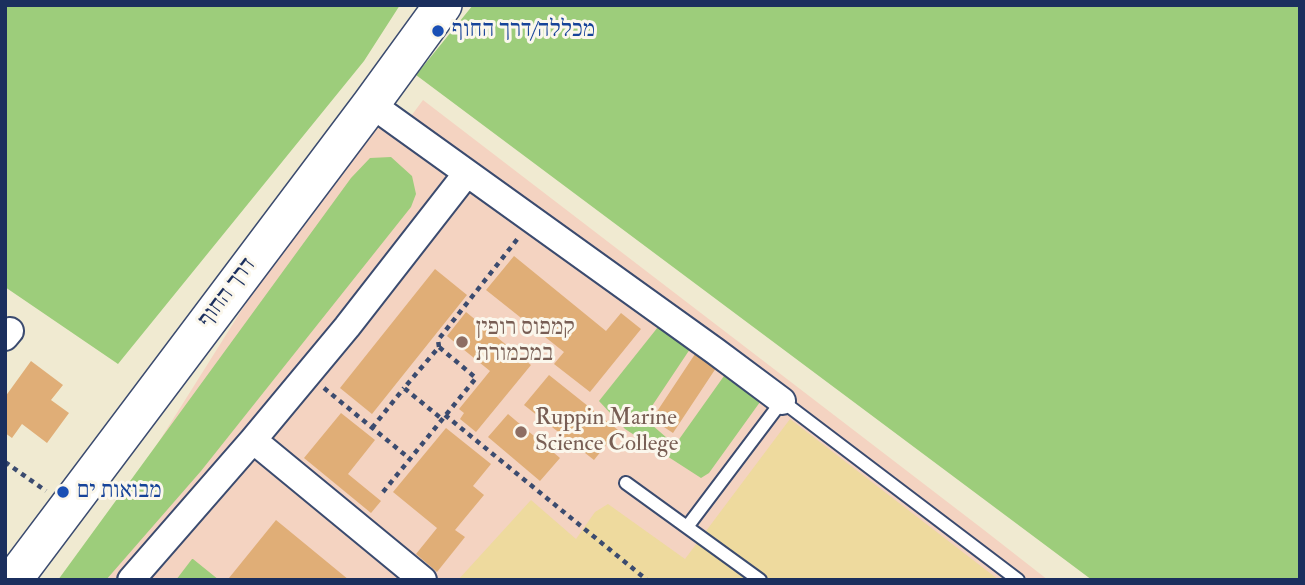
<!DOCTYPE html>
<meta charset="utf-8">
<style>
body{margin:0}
#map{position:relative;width:1305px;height:585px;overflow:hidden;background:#f0ead1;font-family:"IM FELL Double Pica",serif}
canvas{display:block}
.frame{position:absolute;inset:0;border:7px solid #1b2f5e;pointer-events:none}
</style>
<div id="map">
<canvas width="1305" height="585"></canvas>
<div class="frame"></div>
</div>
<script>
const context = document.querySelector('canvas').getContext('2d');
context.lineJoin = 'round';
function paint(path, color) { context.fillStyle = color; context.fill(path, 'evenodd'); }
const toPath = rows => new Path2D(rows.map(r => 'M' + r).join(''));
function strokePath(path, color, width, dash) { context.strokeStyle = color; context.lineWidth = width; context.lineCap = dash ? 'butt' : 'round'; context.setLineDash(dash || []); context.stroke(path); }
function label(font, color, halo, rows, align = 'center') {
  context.font = font + ' "IM FELL Double Pica","Frank Ruhl Libre",serif'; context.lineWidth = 6; context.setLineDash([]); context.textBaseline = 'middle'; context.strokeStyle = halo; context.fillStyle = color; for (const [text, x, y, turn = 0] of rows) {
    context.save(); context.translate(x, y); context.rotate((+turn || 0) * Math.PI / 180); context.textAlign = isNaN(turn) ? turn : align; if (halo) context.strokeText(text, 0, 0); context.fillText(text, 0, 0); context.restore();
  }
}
const built = toPath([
 [423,100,984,530,1048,580,72,580,371,104,403,127]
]);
const green = toPath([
 [5,5,400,5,364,61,118,364,5,287],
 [473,5,1300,5,1300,580,1092,580,416,75],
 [391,157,412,176,416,194,411,207,201,471,106,580,58,580,351,178,370,158],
 [658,327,690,349,644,418,675,445,724,376,760,402,709,473,701,478,625,429,599,401],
 [192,559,193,559,219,580,176,580]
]);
const sand = toPath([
 [790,419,999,580,458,580,531,500,576,539,595,512,608,504,685,559]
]);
const building = toPath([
 [514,256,606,331,621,313,641,329,590,392,554,364,564,352,486,290],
 [435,269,467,295,372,414,340,388],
 [466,312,531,365,476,432,460,419,464,413,459,409,490,371,447,336],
 [697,351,718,365,673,433,652,419],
 [31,361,63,385,51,400,69,413,47,443,22,424,12,438,5,433,5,397],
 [549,375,618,430,594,460,524,405],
 [341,413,375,440,348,474,381,501,371,513,304,458],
 [508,414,560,458,540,481,488,437],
 [446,428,491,464,473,486,484,495,455,530,465,537,437,572,416,554,437,528,393,492],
 [276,520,349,580,231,580,229,578]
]);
const path = toPath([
 [439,347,438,340,519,237],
 [324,388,410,459],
 [445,415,647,580],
 [372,428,404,388],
 [5,462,46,491],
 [383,492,476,378,439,347,404,388,442,419]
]);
const lane = toPath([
 [626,483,760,580],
 [687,527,782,401,1018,580]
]);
const street = toPath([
 [371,104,715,351,782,401],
 [5,337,10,331],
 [253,440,423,580],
 [131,580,253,440,347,327,467,173]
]);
const secondary = toPath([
 [13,580,371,104,443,5]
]);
const markers = [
 [438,31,7,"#1a4fb4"],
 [462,342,7,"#8d6e63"],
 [521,432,7,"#8d6e63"],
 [63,492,7,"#1a4fb4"]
];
const transitNames = [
 ["מכללה/דרך החוף",452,31],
 ["מבואות ים",77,492]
];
const streetNames = [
 ["דרך החוף",228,293,-53]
];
const educationNames = [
 ["קמפוס רופין",476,329],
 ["במכמורת",476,355],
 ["Ruppin Marine",535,419],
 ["Science College",535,445]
];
paint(built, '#f4d3c1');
paint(green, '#9dcd7b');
paint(sand, '#eeda9e');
paint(building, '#e0ae77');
strokePath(lane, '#3b4b6f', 16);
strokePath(street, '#3b4b6f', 30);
strokePath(secondary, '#3b4b6f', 40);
strokePath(path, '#3b4b6f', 4.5, [5, 5]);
strokePath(lane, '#fff', 12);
strokePath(street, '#fff', 26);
strokePath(secondary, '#fff', 37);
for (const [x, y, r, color] of markers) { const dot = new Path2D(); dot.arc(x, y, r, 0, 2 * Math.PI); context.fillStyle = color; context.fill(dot); strokePath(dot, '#fbf7ec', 2.5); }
label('23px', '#164399', '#fbf7ec', transitNames, 'left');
label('23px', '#1b2f5e', '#fbf7ec', streetNames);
label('23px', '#785e54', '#fbf7ec', educationNames, 'left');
</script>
